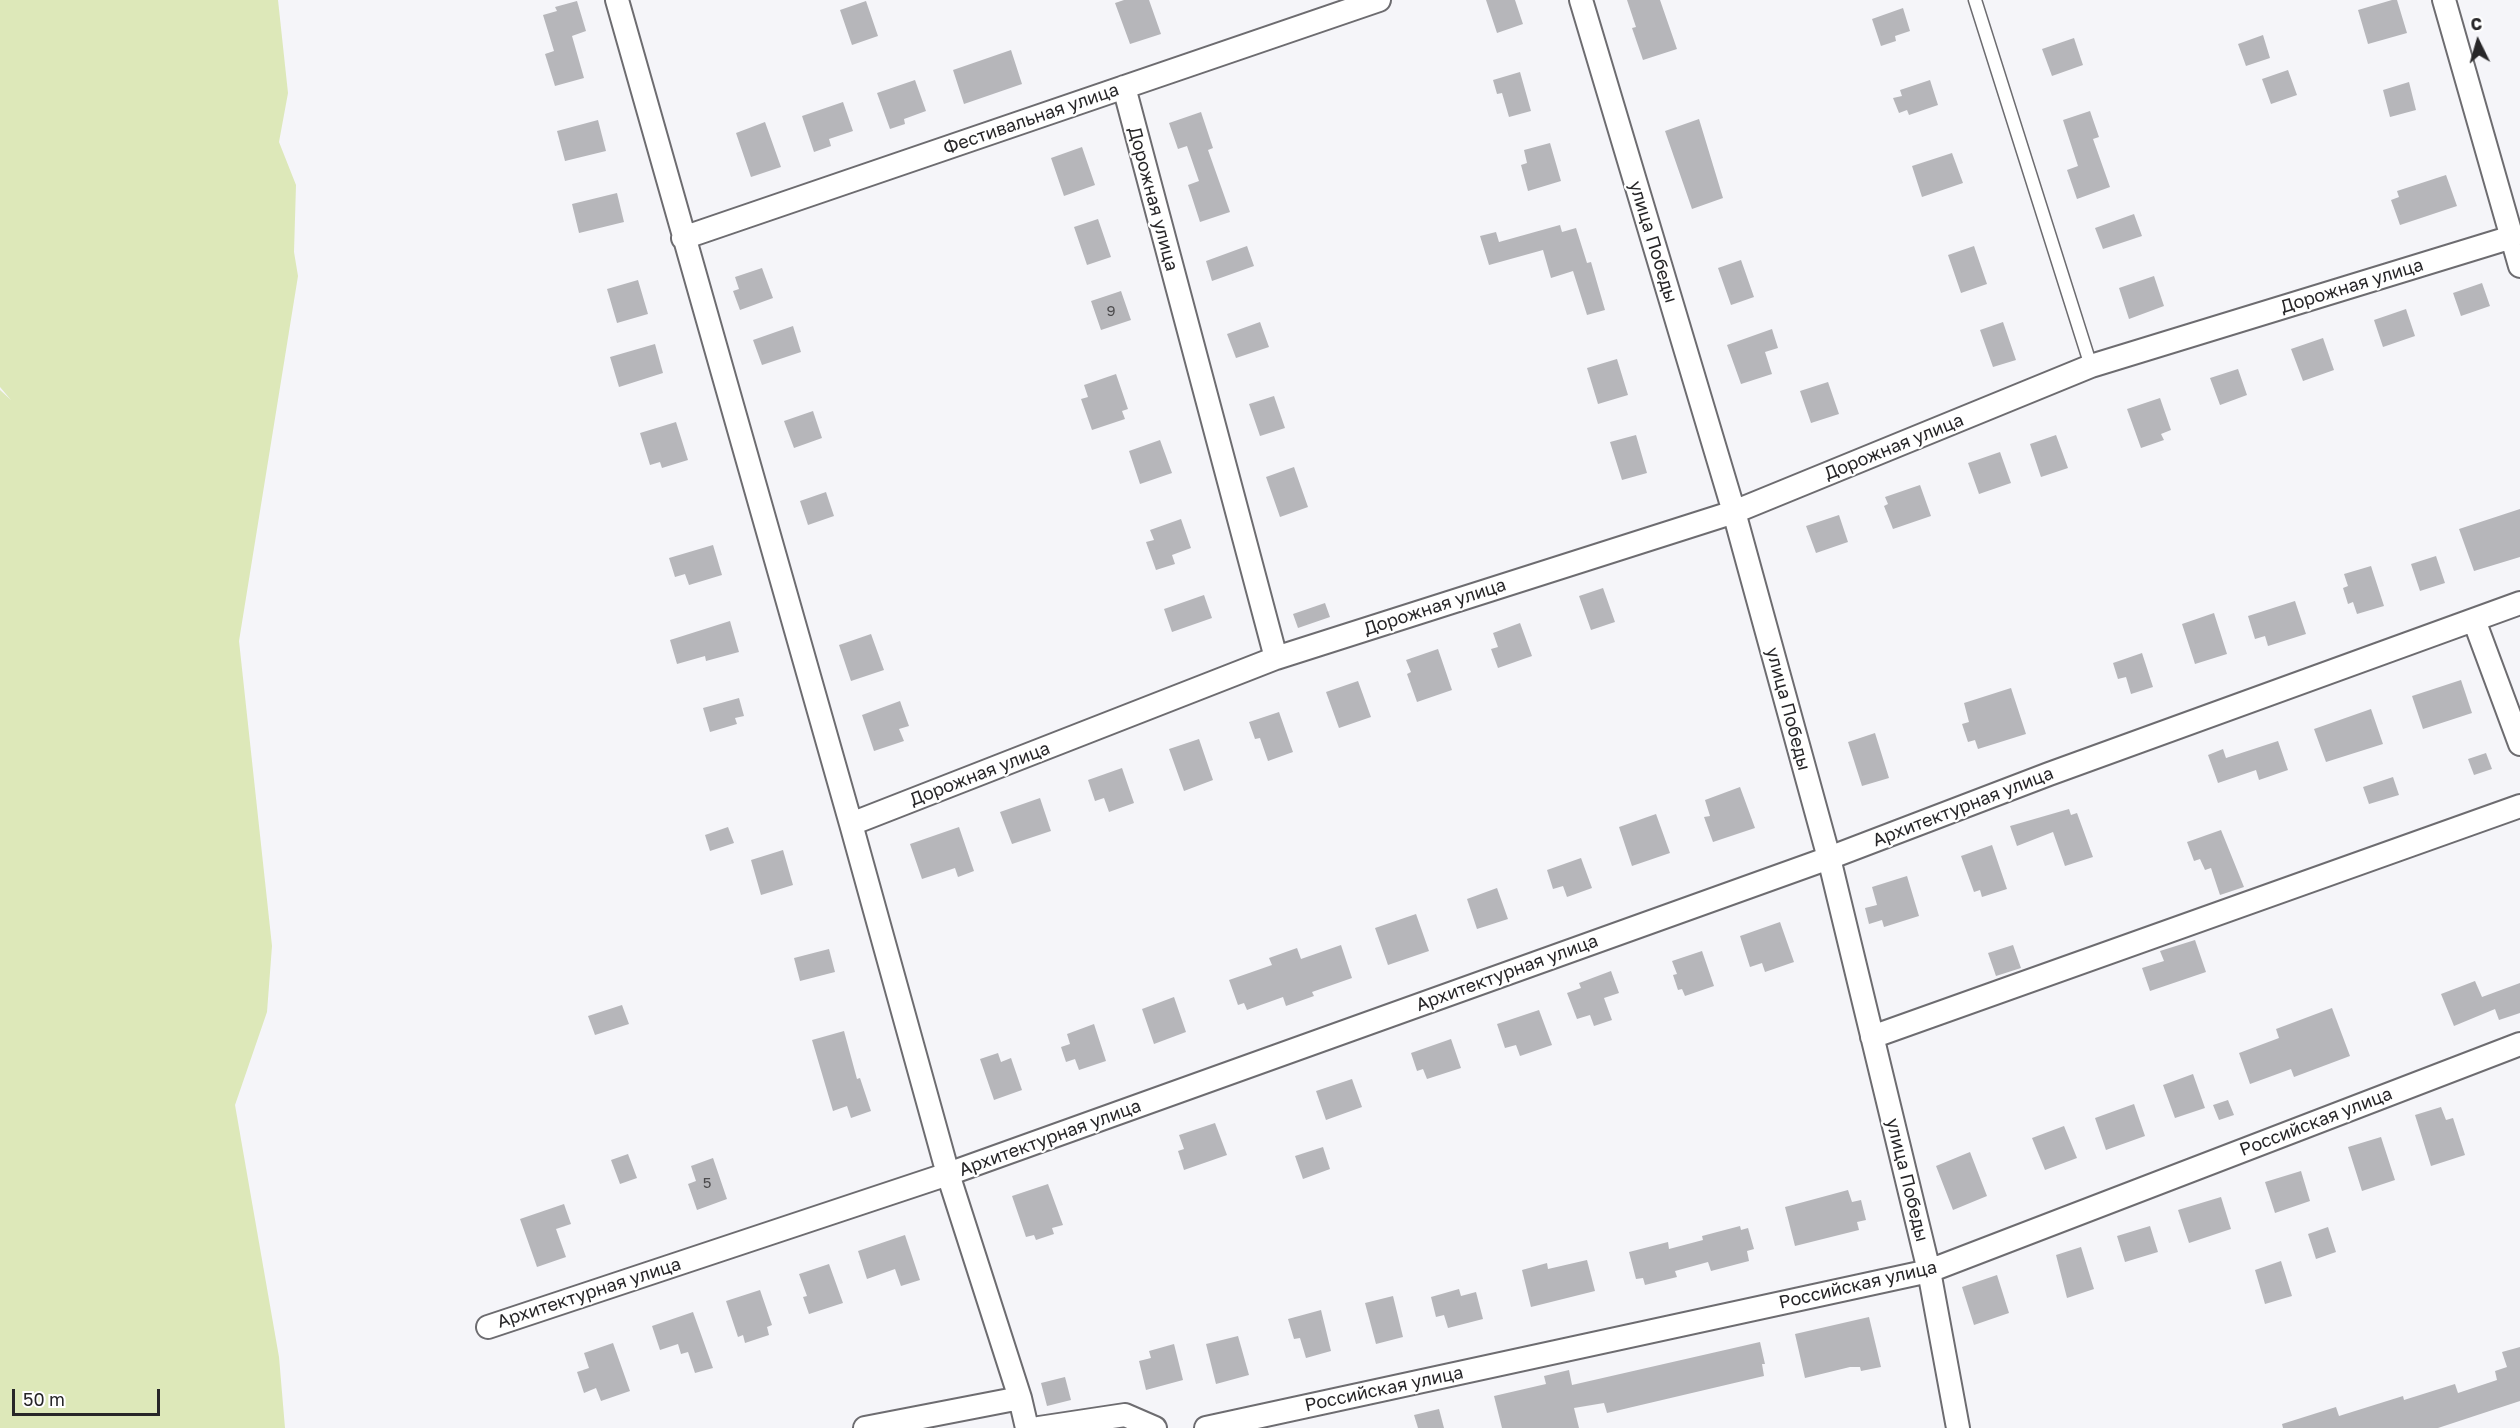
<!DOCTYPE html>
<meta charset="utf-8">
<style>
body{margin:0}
#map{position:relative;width:2520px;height:1428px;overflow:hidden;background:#f5f5f9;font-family:"Golos Text",sans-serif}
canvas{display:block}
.north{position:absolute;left:2448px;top:12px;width:60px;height:60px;-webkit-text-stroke:4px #fff;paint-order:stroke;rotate:355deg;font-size:16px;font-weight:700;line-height:24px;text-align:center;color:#272628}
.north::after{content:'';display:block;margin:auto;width:21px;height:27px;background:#272628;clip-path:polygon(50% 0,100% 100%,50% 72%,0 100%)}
.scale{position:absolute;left:12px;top:1389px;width:148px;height:27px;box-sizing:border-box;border:3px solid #272628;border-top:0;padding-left:8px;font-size:18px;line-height:21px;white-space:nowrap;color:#272628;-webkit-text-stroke:4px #fff;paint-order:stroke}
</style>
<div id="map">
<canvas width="2520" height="1428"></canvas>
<div class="north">С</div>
<div class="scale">50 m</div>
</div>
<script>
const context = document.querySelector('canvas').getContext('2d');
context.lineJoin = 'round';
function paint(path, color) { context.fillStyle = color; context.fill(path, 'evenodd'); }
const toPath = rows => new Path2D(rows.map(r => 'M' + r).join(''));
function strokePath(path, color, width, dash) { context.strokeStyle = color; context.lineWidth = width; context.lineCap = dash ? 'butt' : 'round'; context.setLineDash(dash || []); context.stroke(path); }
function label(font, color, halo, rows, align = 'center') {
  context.font = font + ' "Golos Text",sans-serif'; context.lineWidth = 4.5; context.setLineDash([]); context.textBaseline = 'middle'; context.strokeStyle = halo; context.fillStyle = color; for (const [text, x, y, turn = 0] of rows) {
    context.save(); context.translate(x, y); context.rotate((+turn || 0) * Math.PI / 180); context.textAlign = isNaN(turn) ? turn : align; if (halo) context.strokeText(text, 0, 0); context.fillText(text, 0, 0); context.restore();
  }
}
const green = toPath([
 [0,0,278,0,288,93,279,142,296,185,294,252,298,276,239,641,272,946,267,1012,235,1105,279,1357,285,1428,0,1428,0,390,11,400,0,387]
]);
const building = toPath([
 [1124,0,1149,0,1161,34,1130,44,1115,3],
 [1486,0,1515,0,1523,24,1497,33],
 [1627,0,1660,0,1677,49,1643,60,1632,28,1636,27],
 [2392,0,2397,0,2407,33,2368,44,2358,10],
 [577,1,586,31,572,36,584,78,555,86,545,54,554,51,543,15,557,11,555,7],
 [866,1,878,36,852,45,840,10],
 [1903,8,1910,31,1895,36,1896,41,1881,46,1872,19],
 [2263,35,2270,58,2246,66,2238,44],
 [2074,38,2083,65,2052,76,2042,49],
 [1011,50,1022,84,964,104,953,70],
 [2288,70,2297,95,2271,104,2262,79],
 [1520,72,1531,111,1509,117,1502,93,1497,94,1493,80],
 [915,80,926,111,904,119,905,124,890,129,877,93],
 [1930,80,1938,105,1909,115,1907,110,1899,113,1893,98,1902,96,1900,90],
 [2409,82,2416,110,2390,117,2383,90],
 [843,102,853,131,829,139,831,146,814,152,802,116],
 [2090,111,2099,137,2093,139,2110,187,2077,199,2067,170,2078,166,2063,120],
 [1201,112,1213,148,1208,150,1230,212,1200,222,1188,185,1199,181,1187,146,1178,149,1169,123],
 [1699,119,1723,198,1692,209,1665,131],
 [598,120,606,151,565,161,557,131],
 [765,122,781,167,751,177,736,133],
 [1550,143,1561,181,1528,191,1521,165,1527,163,1524,150],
 [1082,147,1095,185,1064,196,1051,158],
 [1952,153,1963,183,1922,197,1912,166],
 [2446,175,2457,206,2400,225,2391,200,2399,197,2397,191],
 [617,193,624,222,579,233,572,204],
 [2134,214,2142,236,2103,249,2095,228],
 [1098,219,1111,257,1087,265,1074,227],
 [1560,225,1562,232,1576,228,1587,263,1591,262,1605,310,1587,315,1573,271,1551,278,1543,250,1489,265,1480,236,1496,232,1499,242],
 [1247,246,1254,266,1212,281,1206,261],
 [1974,246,1987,284,1961,293,1948,255],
 [1741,260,1754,297,1731,305,1718,268],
 [762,268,773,298,740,310,733,291,739,289,735,277],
 [2154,276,2164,306,2129,319,2119,288],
 [638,280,648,314,617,323,607,289],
 [2482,283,2490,306,2461,316,2453,293],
 [1121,291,1131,320,1101,330,1091,301],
 [2406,309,2415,336,2383,347,2374,320],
 [1260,322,1269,347,1236,358,1227,334],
 [2003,322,2016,360,1993,367,1980,330],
 [793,326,801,352,762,365,753,340],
 [1772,329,1778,348,1765,352,1772,374,1741,384,1727,345],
 [2323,338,2334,370,2303,381,2291,349],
 [655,344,663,373,619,387,610,357],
 [1617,359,1628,395,1598,404,1587,368],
 [2238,369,2247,395,2220,405,2210,378],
 [1116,374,1128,409,1122,411,1125,419,1092,430,1081,399,1088,397,1084,385],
 [1828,382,1839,414,1811,423,1800,391],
 [1274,396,1285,428,1260,436,1249,404],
 [2160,398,2171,430,2161,434,2164,440,2141,448,2127,409],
 [813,411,822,438,794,448,784,421],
 [676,422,688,460,662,468,660,462,650,465,640,433],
 [1636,435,1647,473,1622,480,1610,442],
 [2056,435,2068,468,2041,477,2030,444],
 [1160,440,1172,473,1140,484,1129,451],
 [2000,452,2011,483,1979,494,1968,463],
 [1294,467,1308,507,1280,517,1266,477],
 [1920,485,1931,516,1893,529,1884,506,1888,504,1885,497],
 [826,492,834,516,808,525,800,501],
 [2520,509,2520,557,2474,571,2459,529],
 [1839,515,1848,542,1816,553,1806,526],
 [1181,519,1191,548,1172,555,1175,564,1156,570,1146,542,1154,540,1150,530],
 [713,545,722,575,689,585,685,574,675,577,669,558],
 [2436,556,2445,583,2420,591,2411,564],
 [2371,566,2384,606,2357,614,2353,602,2348,604,2343,588,2348,586,2344,574],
 [1603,588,1615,622,1591,630,1579,596],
 [1204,595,1212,618,1172,632,1164,609],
 [2295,601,2306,634,2268,646,2265,636,2255,639,2248,616],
 [1325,603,1330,617,1298,628,1293,614],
 [2214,613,2227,654,2195,664,2182,624],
 [730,621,739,652,706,661,705,656,677,664,670,640],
 [1520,623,1532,656,1498,668,1491,649,1498,647,1493,633],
 [871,634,884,670,851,681,839,645],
 [1438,649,1452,690,1417,702,1407,674,1411,672,1406,660],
 [2142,653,2153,687,2131,694,2126,677,2118,679,2113,663],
 [2461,680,2472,713,2423,729,2412,696],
 [1358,681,1371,717,1339,728,1326,692],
 [2011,688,2026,734,1978,749,1975,740,1968,742,1962,724,1969,722,1964,703],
 [739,698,744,716,735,718,737,724,710,732,703,708],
 [900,701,909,726,899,729,904,741,874,751,862,715],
 [2371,709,2383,744,2326,762,2314,729],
 [1279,712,1293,752,1268,761,1260,738,1255,739,1249,722],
 [1875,733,1889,778,1862,786,1848,742],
 [1199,739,1213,780,1184,791,1169,749],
 [2278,741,2288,770,2259,780,2256,770,2218,783,2208,755,2223,749,2226,758],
 [2486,753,2492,769,2474,775,2468,759],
 [1122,768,1134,803,1109,812,1104,798,1095,801,1088,780],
 [2393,777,2399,795,2369,804,2363,787],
 [1740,787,1755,828,1713,842,1704,817,1710,816,1705,800],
 [1040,798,1051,831,1012,844,1000,812],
 [2069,809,2071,815,2077,813,2093,857,2065,866,2053,832,2017,846,2010,826],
 [1656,814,1670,853,1632,866,1619,827],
 [728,827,734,843,710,851,705,835],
 [959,827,974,871,958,877,955,868,922,879,910,844],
 [2221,830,2244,887,2220,895,2211,868,2205,870,2200,859,2194,861,2187,842],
 [1992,845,2007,889,1982,897,1980,890,1974,892,1961,856],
 [783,850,793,885,761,895,751,860],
 [1581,858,1592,888,1567,897,1563,886,1553,889,1547,870],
 [1907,876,1919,916,1884,927,1882,920,1869,924,1865,908,1877,905,1872,887],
 [1497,888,1508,919,1477,929,1467,899],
 [1416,914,1429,951,1388,965,1375,928],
 [1780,922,1794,962,1765,972,1762,963,1750,967,1740,936],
 [2195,940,2206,972,2150,991,2142,968,2164,961,2160,951],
 [1341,945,1352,978,1312,992,1314,996,1286,1006,1283,997,1247,1010,1244,1003,1238,1005,1229,980,1272,965,1269,958,1297,948,1301,959],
 [2013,945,2021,968,1996,976,1988,953],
 [829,949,835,972,800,981,794,958],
 [1702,951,1714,986,1685,996,1682,989,1678,990,1673,975,1677,974,1672,961],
 [1611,971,1619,993,1604,998,1612,1020,1594,1026,1590,1015,1577,1019,1567,993,1581,988,1579,983],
 [2475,981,2482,997,2520,983,2520,1013,2499,1020,2495,1009,2454,1026,2441,994],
 [1174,997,1186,1032,1154,1044,1142,1009],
 [622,1005,629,1024,595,1035,588,1016],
 [2332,1008,2350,1056,2294,1077,2291,1069,2250,1084,2239,1053,2279,1038,2276,1029],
 [1539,1010,1552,1045,1520,1056,1516,1045,1505,1048,1497,1024],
 [1094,1024,1106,1061,1079,1070,1075,1059,1066,1062,1061,1047,1070,1044,1067,1034],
 [844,1031,857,1079,860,1078,871,1111,851,1118,847,1106,833,1111,812,1040],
 [1451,1039,1461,1068,1427,1079,1423,1069,1417,1071,1411,1053],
 [998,1053,1001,1062,1011,1058,1022,1090,994,1100,980,1059],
 [2193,1074,2205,1108,2175,1118,2163,1085],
 [1352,1079,1362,1107,1326,1120,1316,1091],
 [2228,1100,2234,1115,2219,1120,2213,1105],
 [2134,1104,2145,1136,2106,1150,2095,1118],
 [2441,1107,2446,1120,2453,1118,2465,1155,2431,1166,2415,1115],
 [1215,1123,1227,1155,1184,1170,1178,1151,1184,1149,1179,1135],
 [2064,1126,2077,1158,2045,1170,2032,1138],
 [2381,1137,2395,1180,2362,1191,2348,1147],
 [1323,1147,1330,1169,1303,1179,1295,1156],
 [1970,1152,1987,1196,1953,1210,1936,1166],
 [628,1154,637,1178,620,1184,611,1160],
 [713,1158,727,1199,697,1210,688,1184,696,1181,691,1166],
 [2301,1171,2310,1201,2275,1213,2265,1182],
 [1048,1184,1063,1225,1052,1228,1054,1234,1036,1240,1034,1235,1026,1237,1012,1196],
 [1848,1190,1852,1202,1861,1200,1866,1220,1857,1222,1859,1230,1795,1246,1785,1207],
 [2221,1197,2231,1229,2189,1243,2178,1210],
 [564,1204,571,1224,556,1229,566,1257,537,1267,520,1219],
 [1740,1226,1741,1230,1748,1228,1754,1249,1747,1251,1749,1261,1711,1271,1708,1262,1675,1271,1677,1277,1645,1285,1643,1278,1636,1279,1629,1252,1668,1242,1669,1249,1703,1240,1702,1236],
 [2150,1226,2158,1252,2125,1262,2117,1236],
 [2328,1227,2336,1252,2316,1259,2308,1234],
 [905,1235,920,1280,901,1286,895,1269,867,1279,858,1251],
 [2081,1247,2094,1289,2067,1298,2056,1255],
 [1587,1260,1595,1291,1531,1307,1522,1270,1547,1263,1548,1269],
 [2281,1261,2292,1296,2265,1304,2255,1270],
 [829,1264,843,1303,809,1314,803,1297,807,1296,799,1274],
 [1997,1275,2009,1313,1974,1325,1962,1287],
 [1459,1289,1461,1296,1476,1292,1483,1319,1448,1328,1444,1315,1436,1317,1431,1297],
 [760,1290,772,1325,767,1327,769,1335,745,1343,743,1335,738,1337,726,1301],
 [1393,1296,1403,1337,1376,1344,1365,1303],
 [1321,1310,1331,1351,1306,1358,1300,1338,1294,1339,1288,1319],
 [693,1312,713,1368,695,1373,688,1352,681,1354,678,1344,660,1350,652,1326],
 [1869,1317,1881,1367,1861,1371,1860,1367,1850,1367,1805,1378,1795,1334],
 [1238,1336,1249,1375,1216,1384,1206,1344],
 [1760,1342,1765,1364,1762,1364,1764,1376,1607,1413,1604,1403,1574,1408,1579,1428,1502,1428,1494,1396,1546,1384,1544,1376,1569,1370,1572,1385],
 [613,1343,630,1391,601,1401,596,1388,584,1393,577,1372,589,1368,584,1353],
 [1174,1344,1183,1380,1146,1390,1139,1361,1151,1358,1149,1351],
 [2520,1347,2520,1401,2438,1428,2283,1428,2282,1424,2336,1407,2339,1416,2403,1396,2404,1400,2455,1384,2458,1393,2497,1380,2495,1371,2507,1367,2502,1352],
 [1065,1377,1071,1400,1047,1406,1041,1383],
 [1439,1409,1444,1428,1418,1428,1414,1415]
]);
const service = toPath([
 [1975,0,2091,366]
]);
const minor = toPath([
 [617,0,851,824,948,1174,1020,1398,1027,1428],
 [1581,0,1734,512,1829,858,1929,1271,1958,1428],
 [2444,0,2520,266],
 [1124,87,1276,658],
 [683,238,1379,0],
 [2474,620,2520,744],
 [851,824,1276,658,1734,512,2091,366,2512,237],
 [1872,1037,2520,806],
 [488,1327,948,1174,1829,858,2049,774,2520,603],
 [865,1428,1020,1398],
 [1039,1428,1125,1415,1155,1428],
 [1206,1428,1929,1271,2520,1044]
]);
const numberNames = [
 ["9",1111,311],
 ["5",707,1183]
];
const streetNames = [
 ["Фестивальная улица",1031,119,-19],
 ["Дорожная улица",1153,199,75],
 ["улица Победы",1653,242,73],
 ["Дорожная улица",2352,286,-17],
 ["Дорожная улица",1894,447,-22],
 ["Дорожная улица",1435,607,-18],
 ["улица Победы",1788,709,75],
 ["Дорожная улица",980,774,-21],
 ["Архитектурная улица",1963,807,-21],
 ["Архитектурная улица",1507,973,-20],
 ["Российская улица",2316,1122,-21],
 ["Архитектурная улица",1050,1138,-20],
 ["улица Победы",1907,1180,76],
 ["Российская улица",1858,1285,-13],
 ["Архитектурная улица",589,1293,-18],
 ["Российская улица",1384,1389,-12]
];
paint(green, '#dde8b9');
paint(building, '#b6b6ba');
strokePath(service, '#6d6c70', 15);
strokePath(minor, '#6d6c70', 26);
strokePath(service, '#fff', 12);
strokePath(minor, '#fff', 22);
label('15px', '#4b4a4c', null, numberNames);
label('18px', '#272628', '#fff', streetNames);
</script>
